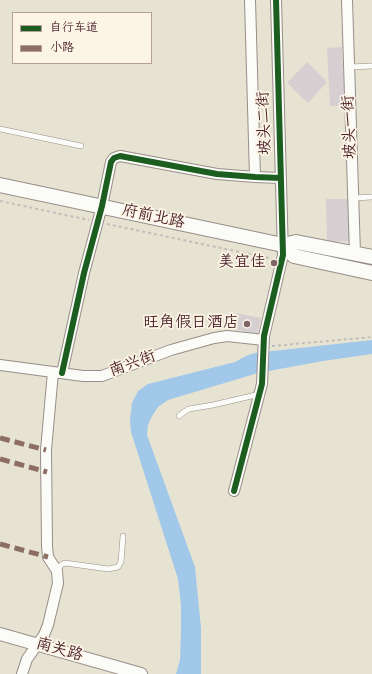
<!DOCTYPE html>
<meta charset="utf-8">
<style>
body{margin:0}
#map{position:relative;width:372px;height:674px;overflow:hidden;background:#e7e3d3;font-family:"Indie Flower","LXGW WenKai TC",sans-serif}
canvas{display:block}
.legend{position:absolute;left:12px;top:12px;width:140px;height:52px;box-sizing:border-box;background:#fcf5e5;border:1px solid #b59f9b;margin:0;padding:5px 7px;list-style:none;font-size:12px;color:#4a1f2b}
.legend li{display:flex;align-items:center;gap:8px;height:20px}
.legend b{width:20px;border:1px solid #b59f9b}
</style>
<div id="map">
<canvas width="372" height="674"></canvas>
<ul class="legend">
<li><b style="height:5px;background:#1b5e20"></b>自行车道</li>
<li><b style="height:5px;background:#8d6e63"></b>小路</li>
</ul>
</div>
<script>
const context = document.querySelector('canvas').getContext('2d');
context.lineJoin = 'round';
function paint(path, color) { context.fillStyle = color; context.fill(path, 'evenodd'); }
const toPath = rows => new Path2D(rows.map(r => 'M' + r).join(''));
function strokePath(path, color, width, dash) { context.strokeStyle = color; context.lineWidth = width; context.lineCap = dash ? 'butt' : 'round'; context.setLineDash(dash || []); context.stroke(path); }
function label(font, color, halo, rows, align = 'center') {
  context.font = font + ' "Indie Flower","LXGW WenKai TC",sans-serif'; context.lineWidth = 3.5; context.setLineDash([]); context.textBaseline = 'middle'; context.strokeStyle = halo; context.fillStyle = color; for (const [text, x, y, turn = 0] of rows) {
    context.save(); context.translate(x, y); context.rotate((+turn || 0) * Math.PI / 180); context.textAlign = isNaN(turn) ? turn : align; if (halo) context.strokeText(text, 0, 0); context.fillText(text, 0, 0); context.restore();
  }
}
const water = toPath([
 [372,340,372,354,323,361,258,373,168,400,158,407,152,416,148,425,147,435,195,567,201,628,201,674,176,674,180,660,181,633,181,605,178,579,131,432,130,420,132,403,138,391,148,384,235,362,246,356,255,353]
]);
const building = toPath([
 [342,47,345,106,330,106,327,48],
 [307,62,327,82,308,103,287,83],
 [326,199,350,199,352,241,327,242],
 [236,313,261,318,257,334,233,329]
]);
const path = toPath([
 [0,201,89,220],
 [107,224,273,259],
 [272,346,372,337]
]);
const service = toPath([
 [349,67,372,66],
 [0,129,81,146],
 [354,198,372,197],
 [179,416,184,412,189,409,213,405,260,394],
 [57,571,61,565,65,563,108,569,118,567,121,562,123,536]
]);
const minor = toPath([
 [250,0,255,177],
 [347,0,355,254],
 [0,365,83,376,102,376,171,350,214,338,227,336,264,340],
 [62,373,84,273,102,206,111,162,114,158,120,156,217,174,255,177,281,178],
 [234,491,262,384,264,336,283,255,276,0],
 [22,674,27,659,44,635,48,625,58,583,57,571,48,557,47,546,46,450,53,372]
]);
const tertiary = toPath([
 [0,634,141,674]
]);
const secondary = toPath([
 [0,185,283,245,296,242,372,257],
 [283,245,294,256,372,273]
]);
const quiet = toPath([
 [0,438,46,450],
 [0,459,47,472],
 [0,544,48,557]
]);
const cycleway = toPath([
 [62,373,84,273,102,206,111,162,114,158,120,156,217,174,255,177,281,178],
 [234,491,262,384,264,336,283,255,276,0]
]);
const markers = [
 [274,263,4,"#816466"],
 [247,324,4,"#816466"]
];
const streetNames = [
 ["坡头二街",266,123,-92],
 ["坡头一街",351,127,-92],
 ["府前北路",153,218,12],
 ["南兴街",133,365,-20],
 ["南关路",59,651,16]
];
const poiNames = [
 ["美宜佳",266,263],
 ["旺角假日酒店",239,324]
];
paint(water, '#a1c8e9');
paint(building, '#d5cfd2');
strokePath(service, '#988e88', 6);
strokePath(minor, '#988e88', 12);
strokePath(tertiary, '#988e88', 14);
strokePath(secondary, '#988e88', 16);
strokePath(path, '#c2bdbb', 2, [3, 3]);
strokePath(service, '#fbfbf8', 5);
strokePath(minor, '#fbfbf8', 10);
strokePath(tertiary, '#fbfbf8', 12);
strokePath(secondary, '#fbfbf8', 14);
strokePath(quiet, '#8d6e63', 5, [10, 5]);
strokePath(cycleway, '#1b5e20', 6);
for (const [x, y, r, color] of markers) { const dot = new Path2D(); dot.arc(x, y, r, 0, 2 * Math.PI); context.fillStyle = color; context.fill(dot); strokePath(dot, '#fcf5e5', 1.5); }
label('16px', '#4a1f2b', '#fcf5e5', streetNames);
label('16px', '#4a1f2b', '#fcf5e5', poiNames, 'right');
</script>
